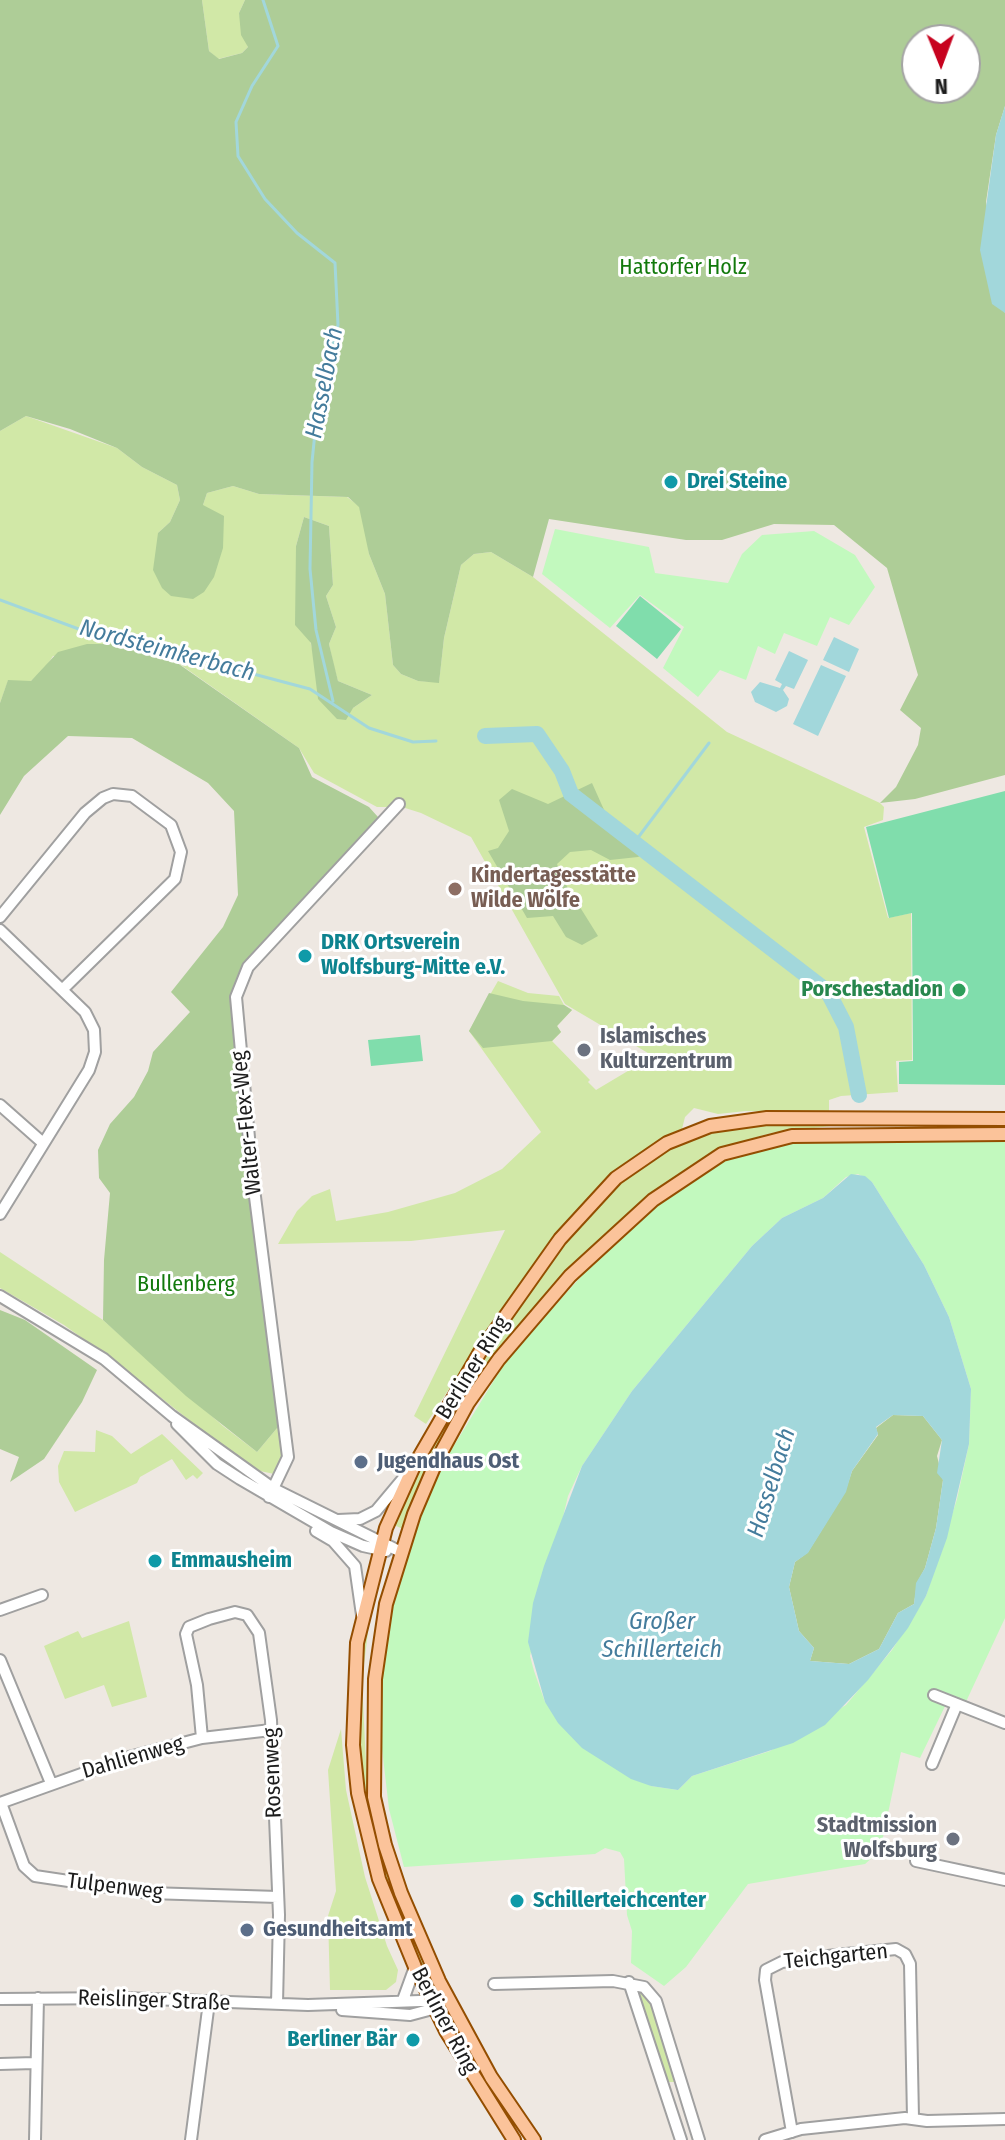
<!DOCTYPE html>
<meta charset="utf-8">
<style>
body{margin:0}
#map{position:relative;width:1005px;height:2140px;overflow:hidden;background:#eee8e2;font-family:"Fira Sans Condensed",sans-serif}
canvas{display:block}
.north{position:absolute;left:901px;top:24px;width:80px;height:80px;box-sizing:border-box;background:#fff;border:2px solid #a4a4a4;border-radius:50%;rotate:179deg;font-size:22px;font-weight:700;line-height:32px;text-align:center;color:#1c1c1c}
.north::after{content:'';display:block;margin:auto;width:28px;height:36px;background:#c7021e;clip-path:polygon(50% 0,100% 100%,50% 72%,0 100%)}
</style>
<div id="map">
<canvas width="1005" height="2140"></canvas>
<div class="north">N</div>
</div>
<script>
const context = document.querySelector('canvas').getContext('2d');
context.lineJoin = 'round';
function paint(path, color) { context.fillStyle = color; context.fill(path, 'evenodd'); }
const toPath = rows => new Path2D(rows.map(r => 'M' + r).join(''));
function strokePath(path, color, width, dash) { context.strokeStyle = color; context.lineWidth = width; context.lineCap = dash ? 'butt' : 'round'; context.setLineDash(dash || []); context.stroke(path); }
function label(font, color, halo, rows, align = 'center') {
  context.font = font + ' "Fira Sans Condensed",sans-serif'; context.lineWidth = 6; context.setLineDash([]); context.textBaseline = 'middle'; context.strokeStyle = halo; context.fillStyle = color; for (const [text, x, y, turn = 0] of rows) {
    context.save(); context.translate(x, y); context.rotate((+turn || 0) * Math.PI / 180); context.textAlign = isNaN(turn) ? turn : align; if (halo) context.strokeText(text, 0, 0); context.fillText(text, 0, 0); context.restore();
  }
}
const grass = toPath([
 [202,0,245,0,239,13,248,47,242,53,218,59,209,51],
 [26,416,117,448,142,467,177,485,180,500,170,522,158,533,203,505,207,493,233,486,259,494,347,497,359,506,365,522,369,554,385,594,393,665,401,674,418,681,439,682,444,638,461,565,474,554,491,552,533,577,727,732,880,803,884,807,883,820,864,827,888,918,911,913,912,1060,896,1061,898,1092,841,1096,829,1100,829,1113,746,1111,718,1114,694,1108,685,1117,682,1129,626,1165,567,1224,504,1305,426,1424,414,1416,505,1230,411,1241,278,1244,297,1211,312,1196,330,1189,336,1221,388,1212,455,1193,502,1169,541,1132,469,1031,498,981,528,993,559,996,564,1005,572,1010,557,1026,561,1032,552,1041,590,1080,588,1082,596,1090,653,1056,565,1004,471,837,421,813,402,807,377,807,314,773,299,748,164,653,53,656,44,670,31,681,8,681,0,703,0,431],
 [304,517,329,526,333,585,326,596,336,627,329,644,334,667,338,681,372,695,353,708,318,699,317,670,296,580,296,546],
 [769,1123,874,1123,875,1126,831,1126,771,1133,720,1148,667,1183,619,1222,537,1304,495,1357,434,1457,403,1529,394,1525,425,1457,475,1367,573,1230,606,1194,653,1156,697,1136],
 [0,1252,103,1320,223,1426,257,1452,283,1421,282,1457,274,1474,251,1469,122,1367,64,1325,0,1288],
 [96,1430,112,1436,131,1454,162,1434,203,1473,197,1479,193,1475,186,1480,172,1459,140,1477,137,1483,75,1512,59,1482,58,1466,64,1451,95,1452],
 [381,1573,369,1624,362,1681,367,1784,372,1812,429,1972,422,1972,382,1871,363,1792,359,1746,363,1643],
 [129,1621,147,1697,112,1707,104,1685,65,1699,44,1646,78,1631,82,1638],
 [341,1729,346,1790,365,1877,387,1946,398,1970,396,1982,386,1990,330,1990,328,1916,336,1891,328,1770],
 [637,1986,654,2003,675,2082,665,2082]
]);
const forest = toPath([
 [0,0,202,0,209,51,219,59,242,53,248,47,241,35,239,13,245,0,1005,0,1005,106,996,135,986,202,1005,313,1005,775,915,799,880,803,896,787,918,745,921,728,900,710,918,675,887,568,834,525,774,524,722,540,686,540,549,519,533,577,491,552,474,554,461,565,444,638,439,683,418,681,401,674,393,665,385,594,369,554,359,507,348,497,259,494,233,486,207,493,203,505,224,516,223,548,214,577,204,592,193,599,171,596,162,588,153,570,158,533,170,522,180,500,177,485,142,467,117,448,70,429,26,416,0,431],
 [917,40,965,40,965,88,917,88],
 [304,517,329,526,333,585,326,596,336,627,329,644,338,681,372,695,353,708,346,720,337,719,318,699,311,643,295,625,296,546],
 [87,644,120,644,163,653,299,748,312,777,369,807,378,817,377,825,245,965,231,996,283,1421,257,1452,186,1396,103,1320,104,1260,110,1193,99,1178,98,1150,110,1124,134,1097,148,1071,153,1052,190,1012,171,992,223,927,238,895,234,811,208,783,132,738,68,736,24,776,0,815,0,703,8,680,31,681,58,652],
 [592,783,605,812,650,849,638,857,610,860,591,850,570,852,557,864,563,880,598,936,582,945,566,937,553,916,527,918,488,851,498,848,509,831,499,800,512,789,548,804],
 [489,993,523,1001,564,1005,572,1010,557,1026,561,1032,552,1041,483,1048,469,1031],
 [0,1310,25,1320,97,1370,82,1402,44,1459,10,1482,19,1457,0,1449],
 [893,1415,923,1416,942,1440,937,1456,943,1480,936,1528,925,1568,917,1583,914,1604,898,1613,879,1649,849,1664,810,1661,814,1648,799,1631,789,1587,795,1562,808,1552,845,1492,852,1471,878,1435,876,1428]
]);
const park = toPath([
 [555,529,649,547,655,573,728,583,742,554,762,535,814,531,855,555,875,587,849,625,830,617,817,646,784,633,775,654,758,646,746,680,720,670,698,697,663,668,684,627,640,595,610,628,542,574],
 [794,1142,1005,1142,1005,1618,964,1706,948,1700,920,1758,901,1752,880,1851,865,1864,748,1884,686,1967,664,1986,631,1963,632,1931,627,1915,624,1859,620,1852,605,1848,595,1854,404,1867,389,1809,378,1714,380,1659,386,1623,411,1536,439,1470,509,1356,599,1257,655,1207,724,1160,766,1146],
 [858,1174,872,1182,924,1265,949,1317,971,1389,969,1444,957,1499,926,1596,892,1650,846,1705,770,1751,692,1776,678,1790,651,1786,545,1702,534,1671,530,1656,568,1496,582,1466,632,1391,752,1246,782,1218,823,1198,846,1177]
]);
const pitch = toPath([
 [640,596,681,629,657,659,616,626],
 [1005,791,1005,1085,899,1084,899,1062,913,1061,912,913,889,918,866,827],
 [420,1035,423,1061,371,1066,368,1040]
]);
const water = toPath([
 [1005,106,1005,313,992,304,980,250,996,135],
 [834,637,859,649,849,672,823,660],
 [789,651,808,660,794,689,786,686,783,690,789,699,787,706,776,712,755,702,751,692,760,682,780,688,782,684,775,680],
 [821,665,846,676,818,736,793,724],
 [851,1174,865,1176,872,1182,924,1265,949,1317,971,1389,969,1444,947,1538,926,1596,908,1628,868,1680,825,1725,793,1743,692,1776,678,1790,651,1786,631,1779,582,1748,558,1723,545,1702,528,1642,533,1603,544,1566,582,1466,632,1391,752,1246,782,1218,823,1198],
 [893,1415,923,1416,942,1440,937,1473,943,1480,936,1528,925,1568,916,1583,914,1604,898,1613,879,1649,849,1664,810,1661,814,1648,799,1631,789,1587,795,1562,808,1553,846,1492,852,1471,878,1434,876,1427]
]);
const stream = toPath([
 [263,0,278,46,252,86,236,122,238,156,265,199,297,233,335,263,338,325,319,393,312,462,310,569,316,630,333,701],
 [0,600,103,638,144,645,310,689,369,728,413,742,436,741],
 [634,843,709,743]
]);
const river = toPath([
 [485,736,537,734,562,771,571,794,828,992,846,1027,859,1095]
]);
const minor = toPath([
 [0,917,85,813,103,798,113,794,132,796,171,825,181,852,175,879,64,988],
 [0,930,85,1012,94,1030,95,1052,89,1070,0,1214],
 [0,1105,43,1143],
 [0,1296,104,1359,172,1416,274,1489,401,1552],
 [177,1424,217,1464,240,1479,331,1532,363,1546,386,1551],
 [269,1497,288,1457,253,1181,236,997,248,967,399,804],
 [338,1520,360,1519,376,1511,407,1474],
 [316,1531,333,1541,355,1566,362,1615],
 [0,1610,42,1595],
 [0,1660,51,1783],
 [934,1695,1005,1723],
 [202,1738,197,1685,186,1634,189,1627,209,1619,235,1612,247,1615,259,1633,271,1720,279,1915,277,2004],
 [932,1764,957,1704],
 [0,1803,129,1757,202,1738,271,1730],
 [1,1803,24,1866,35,1876,149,1893,278,1897],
 [916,1861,1005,1880],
 [629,1982,681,2140],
 [494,1984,613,1981,644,1987,656,2001,699,2140],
 [0,1999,124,1998,308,2005,448,2000],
 [403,2000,415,1967],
 [342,2010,410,2015,440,2007],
 [0,2064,34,2063],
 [792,2132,765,1980,766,1970,782,1962,836,1955,896,1949,905,1954,910,1964,913,2118],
 [35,2140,38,1998],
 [191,2140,209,2002],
 [765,2140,801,2129,905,2118,927,2121,1005,2119]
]);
const major = toPath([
 [514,2140,446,2031,415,1967,379,1879,358,1793,353,1745,357,1643,386,1528,414,1466,480,1352,560,1239,616,1178,667,1143,710,1126,767,1118,1005,1119],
 [534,2140,491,2077,439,1981,401,1893,385,1845,374,1797,375,1679,386,1604,414,1514,437,1460,468,1403,499,1359,570,1276,653,1200,722,1154,792,1136,1005,1134]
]);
const markers = [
 [671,482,8,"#0f9aa8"],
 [455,889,8,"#8d6e63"],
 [305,956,8,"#0f9aa8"],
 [959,990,8,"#2e9e5b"],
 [584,1050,8,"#6b7280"],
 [361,1462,8,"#5c6f8a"],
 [155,1561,8,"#0f9aa8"],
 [953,1839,8,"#6b7280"],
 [517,1901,8,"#0f9aa8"],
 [247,1930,8,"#5c6f8a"],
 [413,2040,8,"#0f9aa8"]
];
const parkNames = [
 ["Hattorfer Holz",683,268],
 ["Bullenberg",186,1285]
];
const cultureNames = [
 ["Drei Steine",687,482],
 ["DRK Ortsverein",321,943],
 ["Wolfsburg-Mitte e.V.",321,968],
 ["Emmausheim",171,1561],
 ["Schillerteichcenter",533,1901],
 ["Berliner Bär",397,2040,"right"]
];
const educationNames = [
 ["Kindertagesstätte",471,876],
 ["Wilde Wölfe",471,901]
];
const leisureNames = [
 ["Porschestadion",943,990]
];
const worshipNames = [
 ["Islamisches",600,1037],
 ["Kulturzentrum",600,1062],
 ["Stadtmission",937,1826,"right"],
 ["Wolfsburg",937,1851,"right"]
];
const streetNames = [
 ["Walter-Flex-Weg",247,1123,-96],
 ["Berliner Ring",473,1368,-58],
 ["Dahlienweg",133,1758,-16],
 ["Rosenweg",273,1773,-92],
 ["Tulpenweg",115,1887,7],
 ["Teichgarten",836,1957,-6],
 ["Reislinger Straße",154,2001,2],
 ["Berliner Ring",444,2021,62]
];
const serviceNames = [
 ["Jugendhaus Ost",377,1462],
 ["Gesundheitsamt",263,1930]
];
const waterNames = [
 ["Hasselbach",325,383,-79],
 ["Nordsteimkerbach",167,651,15],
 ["Hasselbach",772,1483,-73],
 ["Großer",662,1622],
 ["Schillerteich",662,1650]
];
paint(grass, '#d1e8a7');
paint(forest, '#aecd97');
paint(park, '#c2f9be');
paint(pitch, '#80ddac');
paint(water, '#a2d7db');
strokePath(stream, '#a2d7db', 3);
strokePath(river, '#a2d7db', 16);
strokePath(minor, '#a0a0a0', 14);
strokePath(major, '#944e01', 16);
strokePath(minor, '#fff', 10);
strokePath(major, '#fbc39a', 12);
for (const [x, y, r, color] of markers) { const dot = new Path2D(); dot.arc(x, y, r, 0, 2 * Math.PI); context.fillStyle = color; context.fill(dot); strokePath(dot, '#fff', 3); }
label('22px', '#12790c', '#fff', parkNames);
label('bold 22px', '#0d838f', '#fff', cultureNames, 'left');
label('bold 22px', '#785e54', '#fff', educationNames, 'left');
label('bold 22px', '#27864d', '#fff', leisureNames, 'right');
label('bold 22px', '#5b616d', '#fff', worshipNames, 'left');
label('22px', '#1c1c1c', '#fff', streetNames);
label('bold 22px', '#4e5e75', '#fff', serviceNames, 'left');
label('italic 24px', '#447c9c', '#fff', waterNames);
</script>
